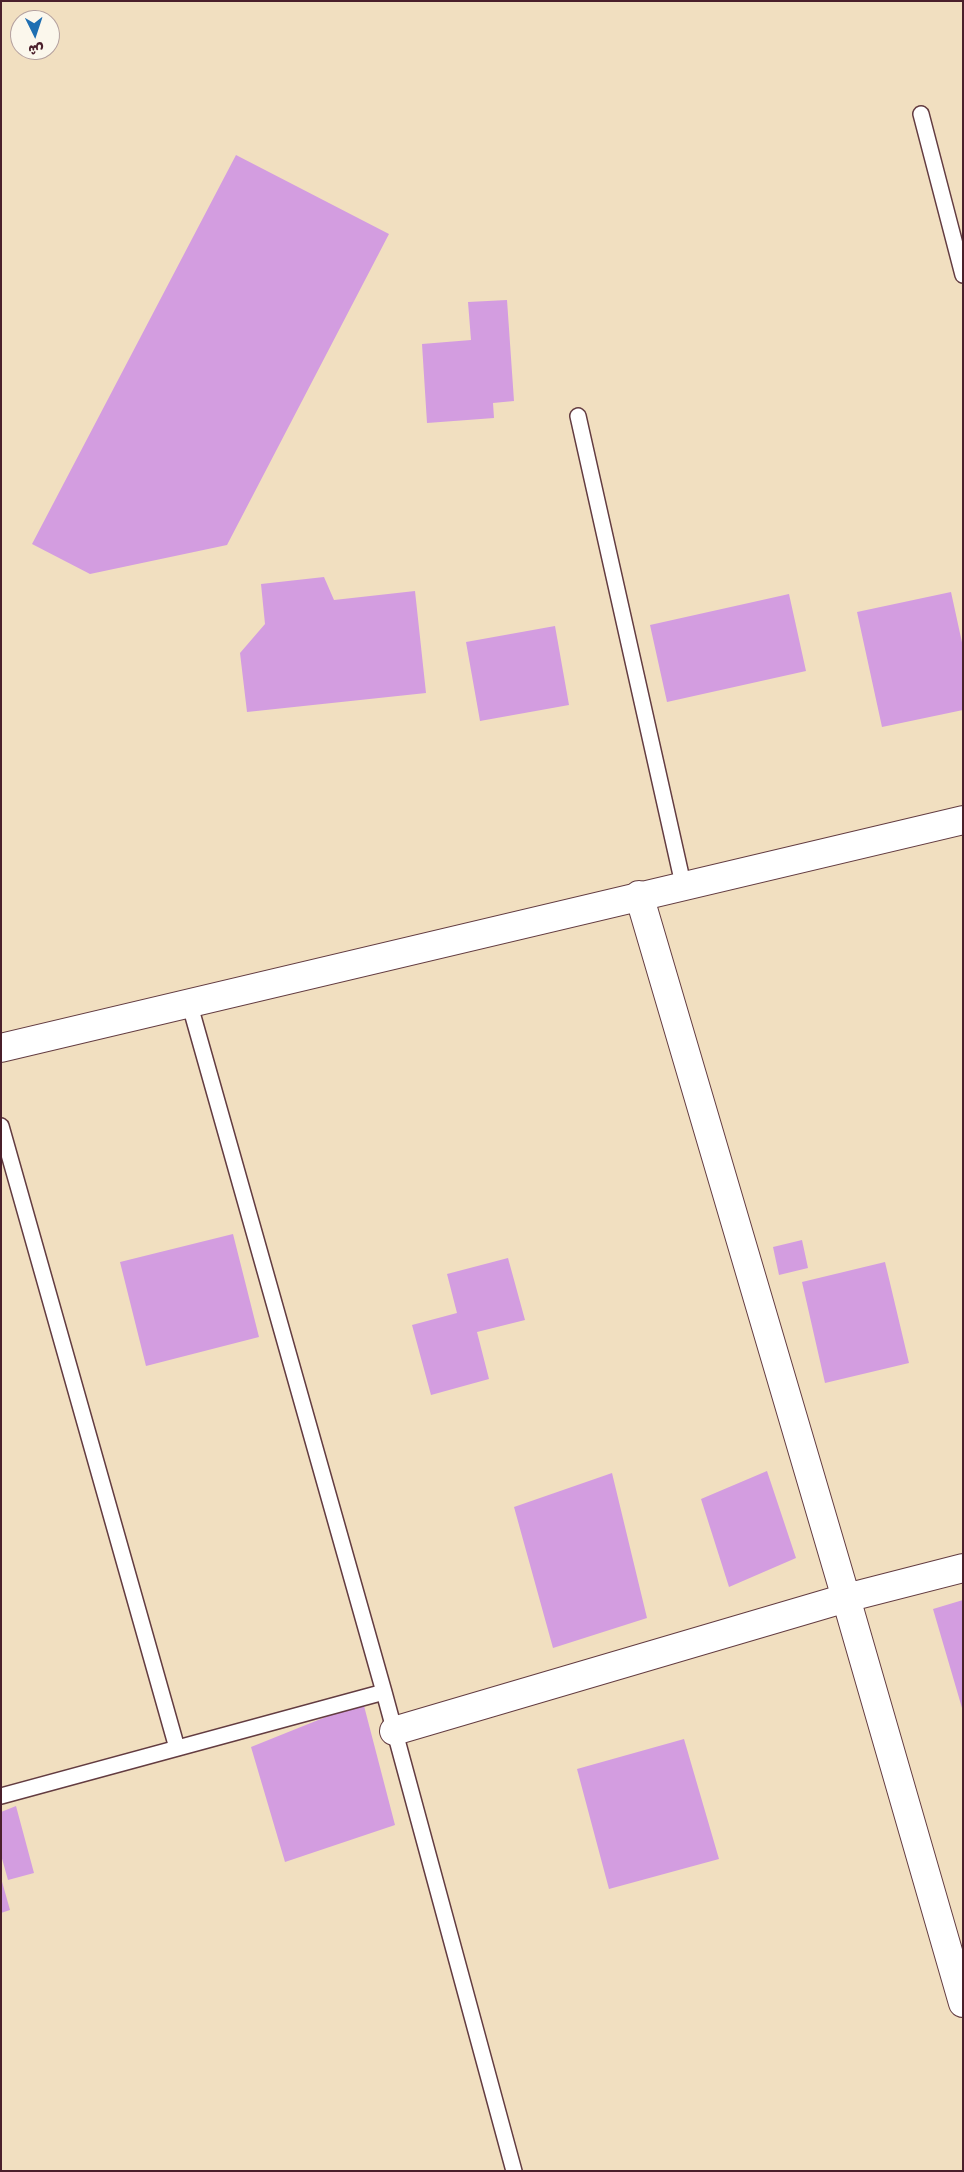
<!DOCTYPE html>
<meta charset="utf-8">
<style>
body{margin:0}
#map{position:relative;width:964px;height:2172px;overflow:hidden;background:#f1dfc0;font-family:Pangolin,"Playpen Sans Arabic",sans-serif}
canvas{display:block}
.frame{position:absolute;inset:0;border:2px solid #4a1f2b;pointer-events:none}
.north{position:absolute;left:10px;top:10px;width:50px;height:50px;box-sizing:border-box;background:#fbf7ec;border:1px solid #b4a19f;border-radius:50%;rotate:176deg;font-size:14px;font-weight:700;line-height:20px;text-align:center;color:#4a1f2b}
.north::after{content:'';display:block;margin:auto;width:18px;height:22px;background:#1f6fb2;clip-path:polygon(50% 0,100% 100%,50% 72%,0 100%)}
</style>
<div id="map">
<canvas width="964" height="2172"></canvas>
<div class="frame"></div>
<div class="north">ش</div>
</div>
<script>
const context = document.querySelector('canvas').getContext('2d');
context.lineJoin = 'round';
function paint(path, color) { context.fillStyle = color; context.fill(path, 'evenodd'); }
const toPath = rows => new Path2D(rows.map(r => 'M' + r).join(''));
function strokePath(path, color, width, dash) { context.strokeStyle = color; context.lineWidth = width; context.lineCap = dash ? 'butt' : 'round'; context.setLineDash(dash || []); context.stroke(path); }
const building = toPath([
 [236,155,389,234,227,545,90,574,32,544],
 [507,300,514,401,493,403,494,418,427,423,422,344,471,340,468,302],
 [324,577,334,600,415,591,426,693,247,712,240,653,265,624,261,584],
 [951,592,963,647,963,710,882,727,857,612],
 [789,594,806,671,667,702,650,625],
 [555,626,569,705,480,721,466,642],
 [233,1234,259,1337,146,1366,120,1262],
 [802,1240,808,1268,779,1275,773,1247],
 [508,1258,525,1320,477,1332,489,1379,431,1395,412,1325,457,1313,447,1274],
 [885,1262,909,1363,825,1383,802,1282],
 [767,1471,796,1558,729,1587,701,1499],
 [612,1473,647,1618,553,1648,514,1507],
 [963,1600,963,1708,962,1708,933,1609],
 [363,1702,395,1825,285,1862,251,1747],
 [684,1739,719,1859,609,1889,577,1769],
 [16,1806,34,1873,8,1880,1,1855,1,1812],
 [1,1878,10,1910,1,1913]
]);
const service = toPath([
 [921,114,963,275],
 [578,416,683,884],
 [189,1002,384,1692,514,2171],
 [1,1126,177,1748],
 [1,1796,384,1692]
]);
const minor = toPath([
 [639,895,846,1598,963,2003],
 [394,1731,846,1598,963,1568]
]);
const tertiary = toPath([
 [1,1048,963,820]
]);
paint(building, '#d39de0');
strokePath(service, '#633c41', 18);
strokePath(minor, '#633c41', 30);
strokePath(tertiary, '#633c41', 30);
strokePath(service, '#fff', 15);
strokePath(minor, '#fff', 28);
strokePath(tertiary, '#fff', 28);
</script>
